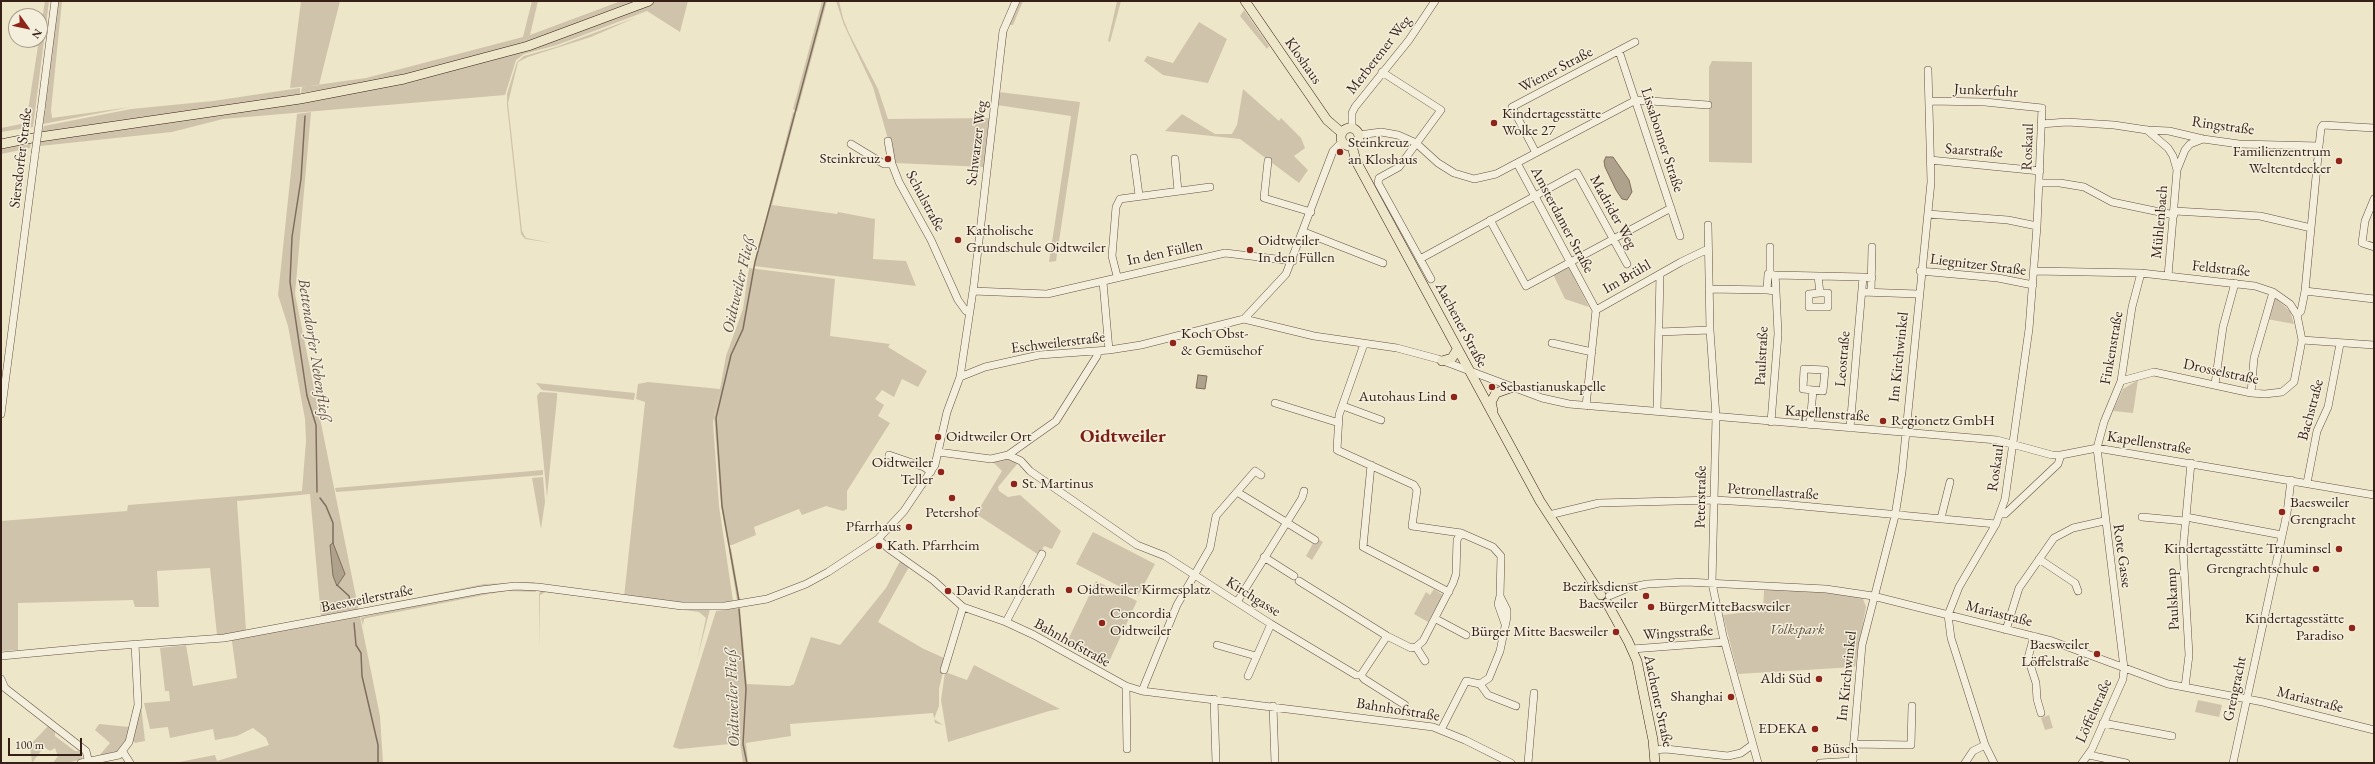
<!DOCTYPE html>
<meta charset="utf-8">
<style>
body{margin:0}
#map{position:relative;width:2375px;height:764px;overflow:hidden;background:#eee6c9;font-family:"EB Garamond",serif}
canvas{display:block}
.frame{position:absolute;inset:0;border:2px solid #361f17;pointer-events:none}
.north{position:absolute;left:8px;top:8px;width:40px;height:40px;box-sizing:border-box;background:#f4efdc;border:1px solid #a89c8d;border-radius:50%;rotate:123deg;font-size:11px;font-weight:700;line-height:16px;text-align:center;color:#361f17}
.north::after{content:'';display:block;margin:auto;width:14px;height:18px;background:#8f2418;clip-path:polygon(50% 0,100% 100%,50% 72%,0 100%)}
.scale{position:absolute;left:8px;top:738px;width:74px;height:18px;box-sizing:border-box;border:2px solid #361f17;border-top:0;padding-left:5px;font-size:12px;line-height:14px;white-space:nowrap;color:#361f17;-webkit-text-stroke:3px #f4efdc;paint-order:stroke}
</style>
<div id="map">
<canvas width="2375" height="764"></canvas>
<div class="frame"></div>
<div class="north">N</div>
<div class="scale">100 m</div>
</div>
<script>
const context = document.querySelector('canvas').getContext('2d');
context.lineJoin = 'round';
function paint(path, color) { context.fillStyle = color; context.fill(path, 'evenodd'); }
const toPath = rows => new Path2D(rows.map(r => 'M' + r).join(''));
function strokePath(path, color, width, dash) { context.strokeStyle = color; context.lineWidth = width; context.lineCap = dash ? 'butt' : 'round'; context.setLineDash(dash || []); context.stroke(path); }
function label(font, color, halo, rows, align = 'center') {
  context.font = font + ' "EB Garamond",serif'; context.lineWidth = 3; context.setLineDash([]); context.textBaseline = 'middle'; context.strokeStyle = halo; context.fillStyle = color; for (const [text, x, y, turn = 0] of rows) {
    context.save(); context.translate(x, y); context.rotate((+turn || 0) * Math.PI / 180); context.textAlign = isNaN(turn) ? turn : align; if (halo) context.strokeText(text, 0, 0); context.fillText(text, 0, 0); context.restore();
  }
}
const green = toPath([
 [45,1,49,1,33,127,1,132,1,128,26,123],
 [58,1,62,1,51,110,52,118,131,107,43,124],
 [301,1,340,1,319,85,290,88],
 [532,1,538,1,530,35,621,1,640,1,534,40,398,77,301,93,302,87,366,78,523,37],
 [657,1,688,1,680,32,647,11,557,45,524,54,516,60,505,95,223,119,172,132,40,146,42,139,310,100,606,22],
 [822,1,827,1,797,112,793,109],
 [836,1,839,1,843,18,849,33,878,89,888,119,991,118,985,167,895,163,873,87,844,25],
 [1018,1,1023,1,1013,25,1009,25,1007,33,999,92,1080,102,1056,261,1049,262,1071,116,997,105,1006,30],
 [1117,1,1121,1,1110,42,1108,41],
 [1244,10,1269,46,1267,49,1240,16],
 [637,17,591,37,528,57,518,62,508,103,522,231,526,238,552,243,525,239,521,234,507,105,507,94,517,62,524,56,556,47],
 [1199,22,1227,39,1208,83,1163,75,1144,61,1147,56,1173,63],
 [1712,61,1752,62,1752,163,1709,162,1709,67],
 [300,88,300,94,249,103,42,133,44,126,131,109,213,101],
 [1243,89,1279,121,1281,118,1301,138,1305,148,1294,156,1308,170,1299,183,1240,139,1165,131,1182,114,1215,134,1232,134,1237,125],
 [311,112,295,294,380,716,383,763,174,763,215,755,217,761,269,745,266,738,253,728,237,736,215,740,213,729,170,738,168,727,150,729,144,703,170,701,169,691,165,691,160,648,186,645,193,686,237,678,231,634,217,635,210,568,157,571,159,607,135,607,133,600,18,603,18,650,1,651,1,521,127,511,128,505,302,491,306,441,305,419,288,326,278,295,297,114],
 [310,494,321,617,246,630,237,501],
 [793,112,796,114,772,205,837,214,838,212,875,219,873,259,906,261,916,286,754,266],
 [31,142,30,148,1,154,1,149],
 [749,268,835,279,830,336,890,344,888,347,927,371,918,387,902,379,894,397,882,390,875,399,884,405,878,416,890,423,847,491,847,509,843,511,826,506,802,515,799,509,754,527,756,535,732,545,728,545,721,506,714,416,720,390,713,422,719,506,733,601,703,605,624,597,645,402,636,399,638,384,648,382,720,389,726,356,743,309],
 [1565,268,1569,268,1589,307,1565,299,1553,274],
 [2274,297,2290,311,2294,324,2267,319],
 [2138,380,2133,413,2113,411,2123,389],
 [536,383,635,393,634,400,542,390],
 [540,392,557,393,557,398,547,497,537,396],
 [1008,459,1018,463,998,487,999,491,1008,497,1020,495,1061,531,1052,549,1044,546,1039,555,976,514,1002,471,991,460],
 [543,470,543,475,377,489,336,492,335,488],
 [543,477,545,502,541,529,532,478],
 [1093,532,1155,564,1138,596,1076,564],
 [1316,538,1323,542,1312,560,1306,556],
 [731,548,740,601,737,601,729,550],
 [900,561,909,567,878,622,922,648,946,659,939,689,939,706,934,719,943,725,935,723,933,713,790,724,791,736,746,743,748,763,743,763,740,743,680,749,673,747,716,611,740,608,747,684,790,686,794,684,811,637,840,645,886,588],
 [1096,581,1137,601,1108,664,1066,644],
 [536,582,531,584,360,609,484,584],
 [507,589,536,589,536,592,507,591,489,594,367,618,364,619,363,625,361,619,362,617,393,610],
 [1434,589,1443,595,1428,622,1414,614,1426,592,1430,595],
 [541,590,710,609,697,660,706,618,699,612,546,592,540,595,540,648,539,594],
 [1764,590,1800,590,1862,596,1866,607,1855,667,1738,674,1723,615,1763,610],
 [974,665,1060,709,1049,711,948,742,941,700,945,672,967,680],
 [2198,700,2222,705,2219,717,2195,712],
 [141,705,145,741,135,743,132,740],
 [2049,715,2053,728,2045,730,2041,718],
 [99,724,129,727,126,740,119,751,99,756,110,743,95,730],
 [48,726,55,731,55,736,75,751,79,751,82,754,82,759,67,763,53,763,58,756,56,751,55,748,50,751,44,747,32,763,30,745]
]);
const water = toPath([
 [1606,157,1613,157,1629,180,1632,192,1627,200,1622,199,1616,190,1605,167,1604,161,1606,157],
 [1198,375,1207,376,1205,389,1196,388,1198,375],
 [333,543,345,574,337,586,333,576,330,545,333,543]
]);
const stream = toPath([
 [305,116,301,179,292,237,290,282,307,396,316,425,317,492],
 [320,498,326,506,333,523,333,543],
 [337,585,349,596,351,607],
 [739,601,722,506,716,418,731,355,743,329,755,262,825,1],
 [739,609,746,689,743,744,747,763],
 [354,623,356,645,361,653,362,676,378,745,378,763]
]);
const minor = toPath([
 [1619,51,1680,236],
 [1382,72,1441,110,1399,167,1379,178,1378,183,1431,279],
 [1929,101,1985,102,2042,108,2037,226,2029,329,2005,499,1996,524,1959,587,1948,615,1951,638,1985,745,1994,763],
 [41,110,55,1],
 [2041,124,2067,122,2114,125,2147,130,2169,131,2203,139,2239,144,2319,146,2311,228,2260,216,2175,211],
 [1352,128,1352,113,1355,107,1409,40,1435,1],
 [2147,130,2168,148,2173,156,2177,170,2168,276],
 [1359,135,1381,132,1398,135,1416,143,1438,163,1454,173,1474,179,1496,174,1636,100,1708,105],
 [888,141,892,164,899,182,931,240,958,300,966,311,969,311],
 [851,144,884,164,892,164],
 [2319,146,2321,128,2323,125,2374,128],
 [1536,153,1512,107,1635,42],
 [1134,158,1139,195],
 [1175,159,1178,191],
 [1930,160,2040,171],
 [1268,161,1264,198,1311,212],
 [1517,163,1596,310],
 [2177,170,2185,150,2190,144,2203,139],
 [2039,183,2060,183,2084,187,2112,202,2174,215],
 [2374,199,2365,221,2362,243,2374,247],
 [1928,214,2008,220,2037,226],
 [1490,220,1526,286,1671,208],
 [1708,225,1710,330,1716,417,1712,583,1723,636,1758,763],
 [1304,232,1383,263],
 [1420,259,1577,173,1627,264],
 [1920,271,1998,278,2033,285],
 [2034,271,2141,273,2255,286,2273,292,2290,304,2297,315,2302,340],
 [1770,274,1770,247],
 [1775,275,1863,277],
 [1117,276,1112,256,1116,207,1120,199,1210,187],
 [1818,276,1820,293],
 [1103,282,1109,350],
 [1709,289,1767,290],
 [973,291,1047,294,1225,253,1293,261],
 [2305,291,2374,299],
 [1862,292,1918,294],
 [1871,292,1872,247],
 [1820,293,1828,293,1828,307,1809,307,1809,294,1820,293],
 [2297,315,2301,311,2305,291,2311,228],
 [1244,319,1286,274,1333,151,1342,142],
 [1659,332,1710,330],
 [2302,340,2374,345],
 [1552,343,1592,352],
 [1364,344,1339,415,1337,450,1414,485,1417,490,1412,526,1461,533,1493,547,1501,556,1500,596,1507,610,1507,617,1500,651,1489,678,1480,684],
 [1804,369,1825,370,1823,391,1803,389,1804,369],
 [960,377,985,367,1039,355,1109,350,1141,345,1244,319,1314,336,1397,348,1438,359,1542,398,1569,404,1997,440,2052,455,2061,455,2097,448,2374,495],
 [2121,381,2154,372,2251,393,2265,394,2282,392,2294,382,2302,340],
 [2215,384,2223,327,2235,283],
 [2251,393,2254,358,2273,292],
 [1275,403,1339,423],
 [1343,406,1381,420],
 [1586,406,1596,310,1681,262,1708,249],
 [1657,411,1660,274],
 [1,414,35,154],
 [1771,422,1778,334,1776,291,1775,275,1768,274,1767,290,1776,291],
 [1810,425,1813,390],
 [1850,428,1863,277,1872,278],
 [938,452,991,459,1008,455,1056,421,1097,356,1098,351],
 [889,455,924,467,931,472],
 [1008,455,1021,461,1030,471,1137,545,1165,556,1271,624,1356,675,1361,675],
 [1371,465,1363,547,1449,592],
 [2307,483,2317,431,2328,407,2340,344],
 [1237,492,1315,540],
 [2001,514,2005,514,2058,464,2061,455],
 [1549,515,1599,503,1715,500,1781,504,1996,524],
 [2142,517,2185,521],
 [2186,517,2282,535],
 [1941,518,1950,482],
 [878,539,889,549,933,580,963,607,1006,622,1034,635,1126,686,1142,691,1433,727,1465,740,1511,763],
 [1264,557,1294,576],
 [2039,559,2075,583,2078,591],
 [1299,581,1387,636],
 [1500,596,1498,604,1505,624],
 [1609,596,1628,588,1647,584,1686,582,1826,589,1873,596,2052,641,2168,684,2263,702,2374,730],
 [1237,602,1302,498,1304,491],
 [1436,619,1466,635],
 [1006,622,1042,554],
 [2006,630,2019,588,2054,538,2073,528,2104,521],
 [2034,636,2028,658,2036,683,2037,699,2041,713],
 [1217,645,1256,656],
 [1416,647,1425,661],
 [1632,649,1725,642],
 [1,656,98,647,224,638,481,590,515,586,538,587,682,606,725,606,767,599,806,584,828,572,878,539,904,511,935,465,947,412,960,377,974,284,1003,31,1016,1],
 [944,670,963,607],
 [1361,675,1387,636,1411,648,1416,647,1423,641,1453,583,1456,574,1457,540,1461,533],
 [1361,675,1364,679,1405,705],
 [1248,676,1271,624],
 [1,679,5,688],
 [1126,686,1127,749],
 [2185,687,2189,655,2183,549,2191,463],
 [5,688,86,751,89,763],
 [1142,691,1177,605,1210,548,1216,516,1255,471,1261,475],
 [1214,699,1216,763],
 [1273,706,1275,763],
 [2103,723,2172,736],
 [1441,730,1466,681,1480,684,1488,695,1516,706],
 [1854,744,1911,745,1912,706],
 [1654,750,1666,749,1728,756,1741,753,1752,745],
 [123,752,130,763],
 [2089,755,2126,763],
 [81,763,119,755,129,742,138,705,135,644],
 [1528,763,1534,693],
 [1820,763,1853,761],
 [1852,763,1862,645,1895,516,1902,472,1931,182,1928,70],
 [1965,763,1973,751,1985,745],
 [2082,763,2092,749,2123,679,2124,668,2097,448,2104,422,2121,381,2132,307,2141,273],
 [2233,763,2287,513,2291,480]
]);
const major = toPath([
 [1245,1,1327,120,1342,133],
 '1341 137a9 9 0 1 1 18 0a9 9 0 1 1-18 0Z',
 [1,144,26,139,300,99,404,79,528,46,649,1],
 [1352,146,1356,161,1540,501,1601,595],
 [1442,361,1452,358,1457,350],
 [1493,411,1491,402,1496,393,1513,387],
 [1607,603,1628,641,1637,661,1653,740,1655,763]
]);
const minorBridge = toPath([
 [35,154,41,110]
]);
const markers = [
 [1494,123,4,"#8f2418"],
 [1340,152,4,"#8f2418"],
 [888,159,4,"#8f2418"],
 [2339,161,4,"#8f2418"],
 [958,240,4,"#8f2418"],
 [1250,250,4,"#8f2418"],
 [1173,343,4,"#8f2418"],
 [1492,387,4,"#8f2418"],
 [1454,397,4,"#8f2418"],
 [1883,421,4,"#8f2418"],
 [938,437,4,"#8f2418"],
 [941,472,4,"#8f2418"],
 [1014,484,4,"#8f2418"],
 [952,498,4,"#8f2418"],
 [2282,512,4,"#8f2418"],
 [909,527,4,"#8f2418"],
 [879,546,4,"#8f2418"],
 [2339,549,4,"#8f2418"],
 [2316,569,4,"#8f2418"],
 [1069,590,4,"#8f2418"],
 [948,591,4,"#8f2418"],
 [1646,596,4,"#8f2418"],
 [1651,607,4,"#8f2418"],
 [1102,623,4,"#8f2418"],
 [2352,628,4,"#8f2418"],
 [1616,632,4,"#8f2418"],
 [2097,654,4,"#8f2418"],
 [1819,679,4,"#8f2418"],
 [1731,697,4,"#8f2418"],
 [1815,729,4,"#8f2418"],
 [1815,749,4,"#8f2418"]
];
const streetNames = [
 ["Merberener Weg",1379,55,-52],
 ["Kloshaus",1303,61,55],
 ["Wiener Straße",1556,70,-28],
 ["Junkerfuhr",1986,91,3],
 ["Ringstraße",2223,126,8],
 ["Lissabonner Straße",1662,140,72],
 ["Schwarzer Weg",977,143,-83],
 ["Roskaul",2028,147,-88],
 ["Saarstraße",1974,151,4],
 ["Siersdorfer Straße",21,158,-83],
 ["Schulstraße",925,201,62],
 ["Madrider Weg",1613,212,61],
 ["Amsterdamer Straße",1562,220,62],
 ["Mühlenbach",2160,222,-85],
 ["In den Füllen",1165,253,-12],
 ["Liegnitzer Straße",1978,265,7],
 ["Feldstraße",2221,269,6],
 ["Im Brühl",1627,277,-30],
 ["Aachener Straße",1461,325,62],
 ["Eschweilerstraße",1058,343,-7],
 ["Finkenstraße",2112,348,-80],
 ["Paulstraße",1762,356,-87],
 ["Im Kirchwinkel",1899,357,-84],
 ["Leostraße",1843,359,-85],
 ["Drosselstraße",2221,372,12],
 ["Bachstraße",2311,410,-75],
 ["Kapellenstraße",1827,414,4],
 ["Kapellenstraße",2149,443,9],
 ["Roskaul",1996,468,-82],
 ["Petronellastraße",1773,492,4],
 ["Peterstraße",1701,497,-89],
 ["Rote Gasse",2122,556,82],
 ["Kirchgasse",1253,597,32],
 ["Baesweilerstraße",367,599,-11],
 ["Paulskamp",2173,599,-93],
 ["Mariastraße",1999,614,14],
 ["Wingsstraße",1678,633,-4],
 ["Bahnhofstraße",1072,643,29],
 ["Im Kirchwinkel",1847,676,-84],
 ["Grengracht",2235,689,-78],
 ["Mariastraße",2310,700,14],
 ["Aachener Straße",1658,701,78],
 ["Bahnhofstraße",1398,710,9],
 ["Löffelstraße",2094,711,-66]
];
const poiNames = [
 ["Kindertagesstätte",1502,114],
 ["Wolke 27",1502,131],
 ["Steinkreuz",1348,143],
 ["an Kloshaus",1348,160],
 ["Familienzentrum",2331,152,"right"],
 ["Weltentdecker",2331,169,"right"],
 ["Steinkreuz",880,159,"right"],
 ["Katholische",966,231],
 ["Grundschule Oidtweiler",966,248],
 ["Oidtweiler",1258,241],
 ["In den Füllen",1258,258],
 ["Koch Obst-",1181,334],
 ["& Gemüsehof",1181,351],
 ["Sebastianuskapelle",1500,387],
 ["Autohaus Lind",1446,397,"right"],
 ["Regionetz GmbH",1891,421],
 ["Oidtweiler Ort",946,437],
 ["Oidtweiler",933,463,"right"],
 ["Teller",933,480,"right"],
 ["St. Martinus",1022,484],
 ["Baesweiler",2290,503],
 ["Grengracht",2290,520],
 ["Petershof",952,513,"center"],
 ["Pfarrhaus",901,527,"right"],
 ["Kath. Pfarrheim",887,546],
 ["Kindertagesstätte Trauminsel",2331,549,"right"],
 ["Grengrachtschule",2308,569,"right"],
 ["Bezirksdienst",1638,587,"right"],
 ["Baesweiler",1638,604,"right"],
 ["Oidtweiler Kirmesplatz",1077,590],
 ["David Randerath",956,591],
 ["BürgerMitteBaesweiler",1659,607],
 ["Concordia",1110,614],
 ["Oidtweiler",1110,631],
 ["Kindertagesstätte",2344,619,"right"],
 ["Paradiso",2344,636,"right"],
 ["Bürger Mitte Baesweiler",1608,632,"right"],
 ["Baesweiler",2089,645,"right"],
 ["Löffelstraße",2089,662,"right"],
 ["Aldi Süd",1811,679,"right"],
 ["Shanghai",1723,697,"right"],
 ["EDEKA",1807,729,"right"],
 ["Büsch",1823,749]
];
const parkNames = [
 ["Volkspark",1797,630]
];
const waterNames = [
 ["Oidtweiler Fließ",739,285,-77],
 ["Bettendorfer Nebenfließ",314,350,81],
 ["Oidtweiler Fließ",733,698,-92]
];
const districtNames = [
 ["Oidtweiler",1123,437]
];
paint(green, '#cfc4ab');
paint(water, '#afa28c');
strokePath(water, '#7f6e5d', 1);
strokePath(stream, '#7f6e5d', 1.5);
strokePath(minor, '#645144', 8);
strokePath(major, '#361f17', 10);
strokePath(minor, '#f4efdc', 7);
strokePath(major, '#eee6c9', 9);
strokePath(minorBridge, '#645144', 8, []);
strokePath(minorBridge, '#f4efdc', 7);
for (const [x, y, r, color] of markers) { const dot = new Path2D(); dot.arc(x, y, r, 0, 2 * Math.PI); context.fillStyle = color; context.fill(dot); strokePath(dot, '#f4efdc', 1.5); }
label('15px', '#361f17', '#f4efdc', streetNames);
label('15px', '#361f17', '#f4efdc', poiNames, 'left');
label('italic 15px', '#645143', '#f4efdc', parkNames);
label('italic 16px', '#604d40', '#f4efdc', waterNames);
label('bold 19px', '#7a1f14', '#f4efdc', districtNames);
</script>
